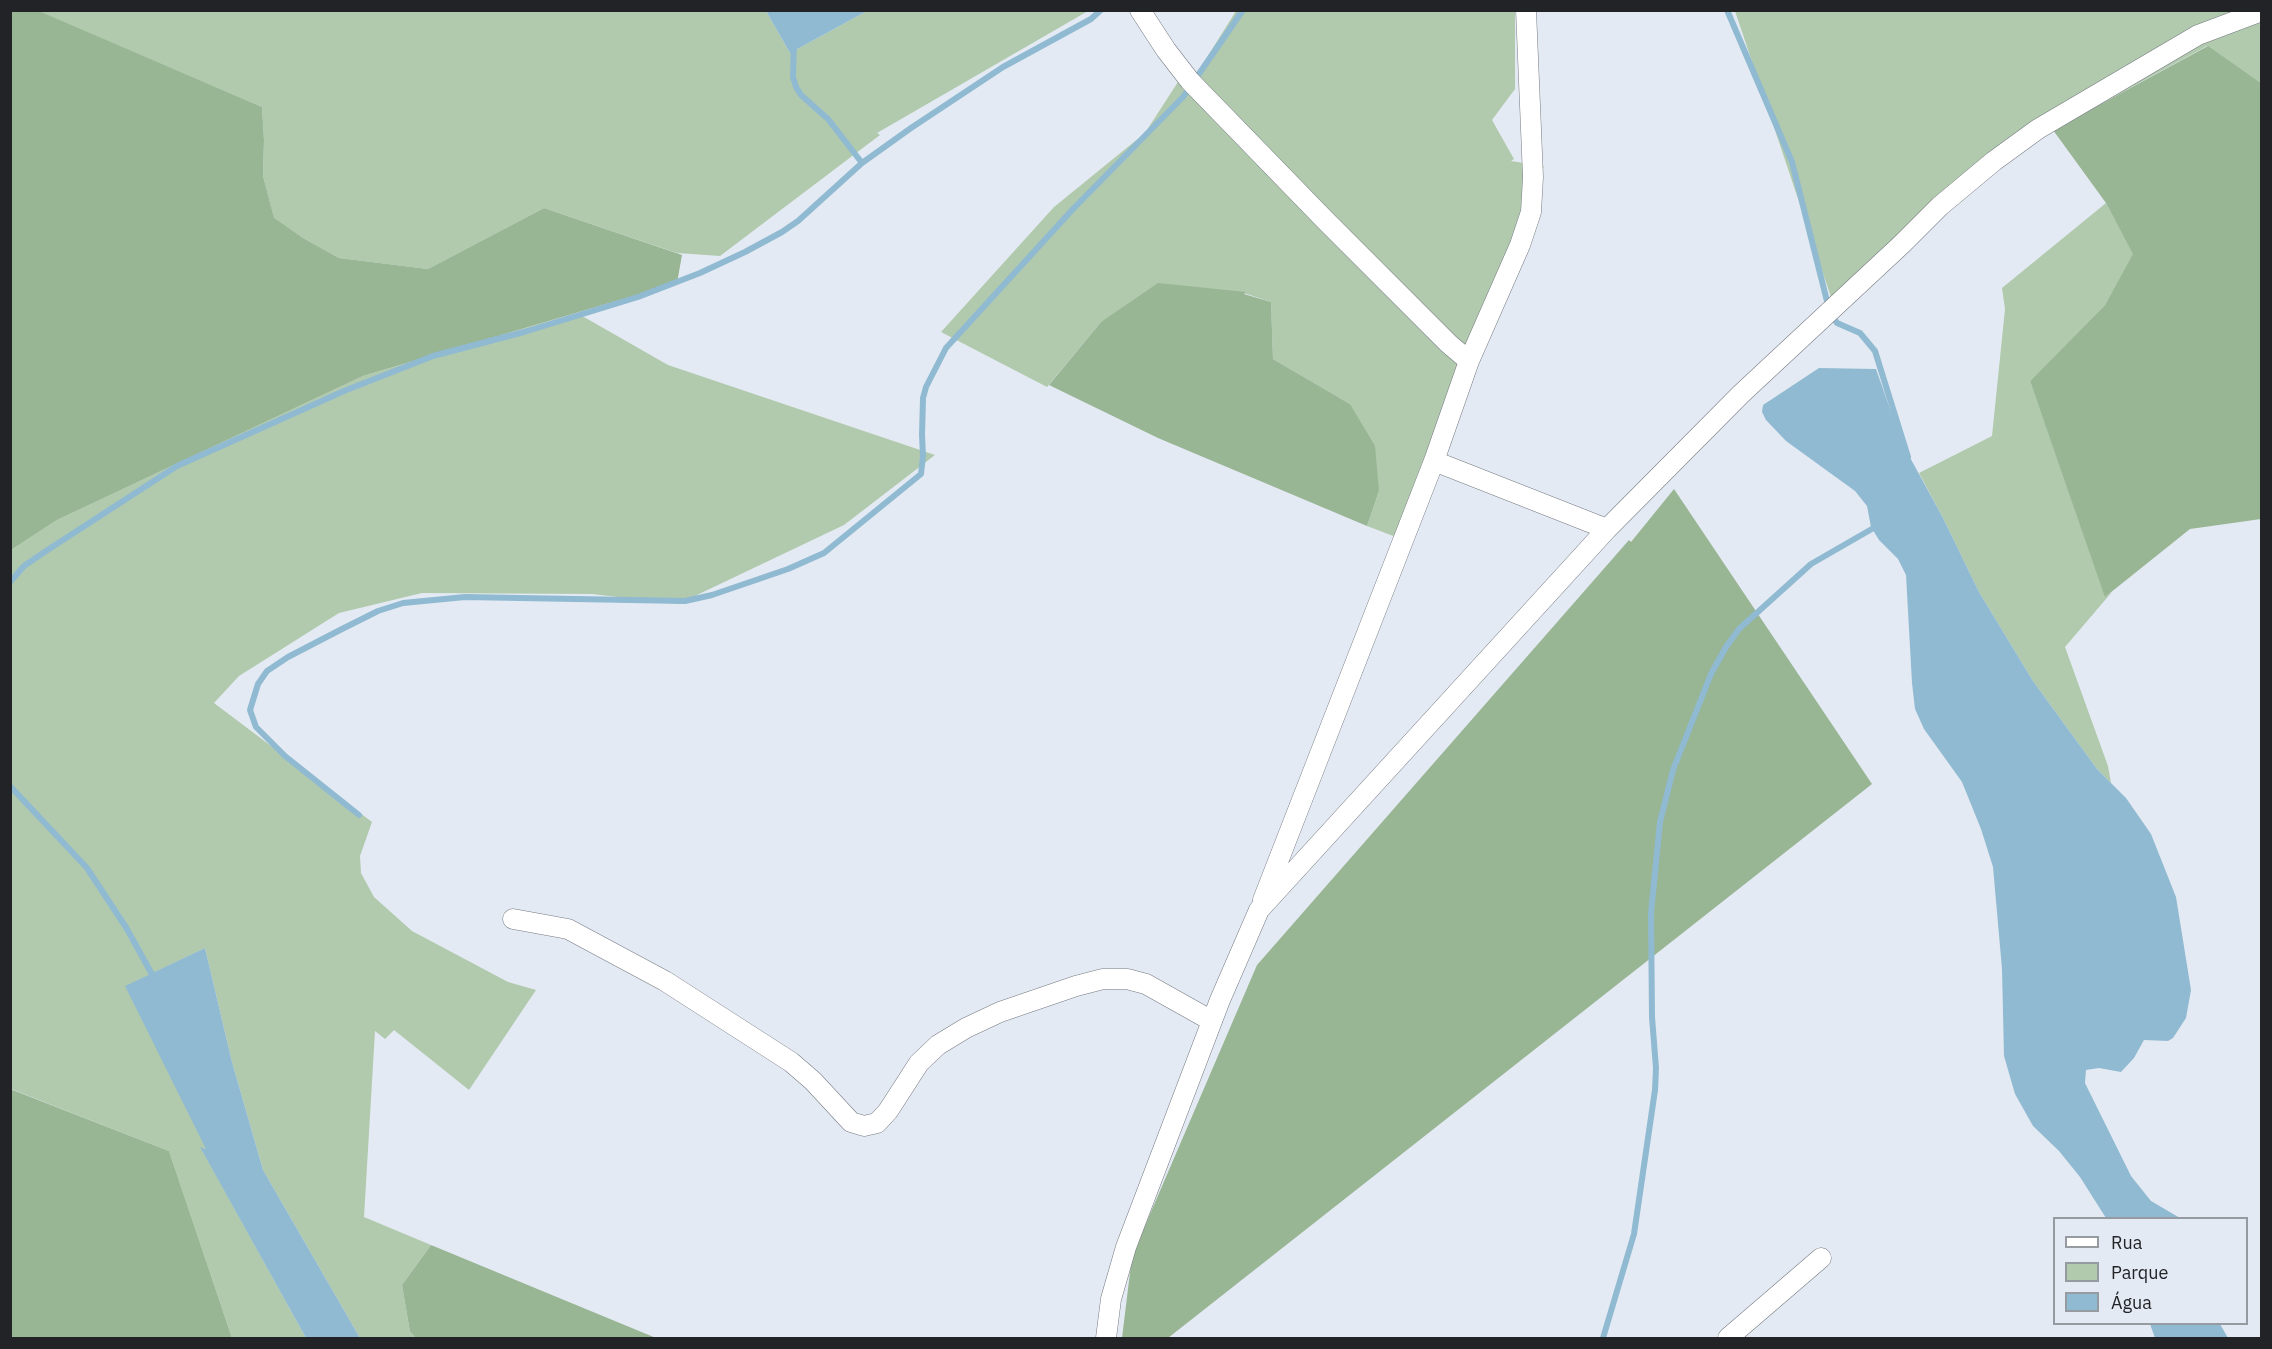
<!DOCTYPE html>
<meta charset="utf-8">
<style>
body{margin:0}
#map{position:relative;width:2272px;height:1349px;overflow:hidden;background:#e4eaf3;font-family:"IBM Plex Sans",sans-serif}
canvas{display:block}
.frame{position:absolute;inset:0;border:12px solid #212326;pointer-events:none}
.legend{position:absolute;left:2053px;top:1217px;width:195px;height:108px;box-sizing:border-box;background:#e4eaf3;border:2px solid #969aa1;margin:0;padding:8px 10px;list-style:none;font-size:18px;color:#212326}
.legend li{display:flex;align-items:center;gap:12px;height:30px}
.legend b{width:30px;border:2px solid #969aa1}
</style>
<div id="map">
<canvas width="2272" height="1349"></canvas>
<div class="frame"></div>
<ul class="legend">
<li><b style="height:8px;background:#fff"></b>Rua</li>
<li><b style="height:16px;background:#b1caad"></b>Parque</li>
<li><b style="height:16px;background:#90bad1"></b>Água</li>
</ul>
</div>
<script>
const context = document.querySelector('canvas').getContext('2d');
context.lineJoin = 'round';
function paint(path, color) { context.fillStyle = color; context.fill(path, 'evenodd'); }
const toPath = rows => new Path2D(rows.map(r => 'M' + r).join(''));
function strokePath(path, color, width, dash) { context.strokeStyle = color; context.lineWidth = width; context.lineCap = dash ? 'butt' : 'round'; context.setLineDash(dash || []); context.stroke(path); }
const green = toPath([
 [37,11,766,11,790,53,867,11,1088,11,877,133,880,135,720,256,677,253,544,208,428,269,339,258,303,238,274,219,263,176,264,140,262,107],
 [1236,11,1515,11,1515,89,1492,120,1514,159,1511,161,1544,166,1396,537,1367,526,1379,491,1350,404,1273,359,1271,302,1244,293,1101,322,1047,387,941,332,1054,207,1145,133,1185,71,1194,78],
 [1735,11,2261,11,2261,83,2207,46,2053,130,1931,213,1833,303],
 [2106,203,2134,254,2105,305,2030,381,2106,596,2112,592,2065,647,2108,766,2111,783,2097,769,2033,681,1979,592,1942,516,1919,473,1992,436,2005,309,2002,288],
 [577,313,668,365,935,455,844,525,678,604,592,594,422,593,339,613,239,676,214,703,372,822,360,856,361,873,374,897,412,931,508,982,536,990,469,1090,394,1030,385,1039,375,1031,364,1217,431,1245,402,1285,410,1332,416,1338,360,1338,263,1170,232,1062,205,948,126,986,207,1149,201,1148,306,1338,232,1338,169,1151,11,1089,11,550,57,520,363,376]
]);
const forest = toPath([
 [11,10,41,12,262,107,264,140,263,176,274,218,303,238,339,258,428,269,544,208,682,255,677,283,363,376,57,520,11,550],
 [2208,46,2261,83,2261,519,2190,529,2105,597,2030,381,2105,305,2133,254,2106,203,2053,130],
 [1158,283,1246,292,1244,294,1271,302,1273,359,1350,404,1375,446,1379,491,1367,526,1158,438,1049,385,1101,322],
 [1674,489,1872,784,1168,1338,1122,1338,1132,1256,1257,965,1629,540,1631,542],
 [10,1089,169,1151,232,1338,11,1338],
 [431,1245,656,1338,416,1338,410,1332,402,1285]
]);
const water = toPath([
 [766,11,867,11,790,53],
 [1819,368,1876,369,1902,443,1942,516,1979,592,2033,681,2097,769,2126,798,2151,834,2176,897,2191,990,2186,1018,2173,1038,2168,1041,2144,1040,2134,1058,2121,1072,2099,1068,2086,1070,2085,1083,2131,1176,2151,1201,2180,1218,2106,1218,2080,1177,2059,1151,2033,1126,2015,1094,2004,1056,2002,969,1993,867,1981,829,1962,782,1924,729,1915,709,1912,683,1906,575,1898,559,1879,540,1871,527,1867,506,1855,491,1786,441,1766,420,1762,412,1763,405],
 [205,948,232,1062,263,1170,360,1338,306,1338,200,1147,206,1149,125,986],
 [2150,1324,2220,1324,2228,1338,2155,1338]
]);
const stream = toPath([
 [1727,10,1792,162,1830,313,1837,323,1860,333,1875,351,1908,457],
 [794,42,793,77,796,87,801,95,828,119,862,163],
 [10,582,24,566,46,551,177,466,344,391,433,356,524,332,638,297,700,273,745,252,782,232,798,221,862,163,911,128,1003,67,1091,19,1101,10],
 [10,786,87,868,127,929,154,978],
 [359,815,285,756,256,727,250,710,258,684,267,671,288,657,342,629,378,611,403,603,465,597,685,601,712,595,788,569,824,553,921,474,923,456,922,435,923,398,926,387,946,348,1073,209,1183,97,1243,10],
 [1603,1338,1634,1234,1655,1090,1656,1068,1652,1017,1651,913,1660,822,1673,770,1711,674,1726,647,1739,629,1811,564,1877,526]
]);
const minor = toPath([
 [1140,10,1166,50,1190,81,1325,220,1449,344,1469,361,1434,461,1263,900],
 [1469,361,1520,245,1531,212,1533,177,1526,10],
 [1434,461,1607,529],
 [513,919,568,929,665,981,791,1062,813,1081,851,1122,864,1126,877,1123,888,1111,919,1063,938,1045,966,1028,1000,1012,1076,986,1103,979,1127,979,1146,984,1212,1021],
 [1106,1338,1111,1299,1126,1247,1220,1000,1259,910,1607,529,1741,394,1902,244,1940,206,1994,161,2038,129,2198,35,2262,11],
 [1728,1338,1821,1258]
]);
paint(green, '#b1caad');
paint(forest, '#98b594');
paint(water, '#90bad1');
strokePath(stream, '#90bad1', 6);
strokePath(minor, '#757a82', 21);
strokePath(minor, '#fff', 20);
</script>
